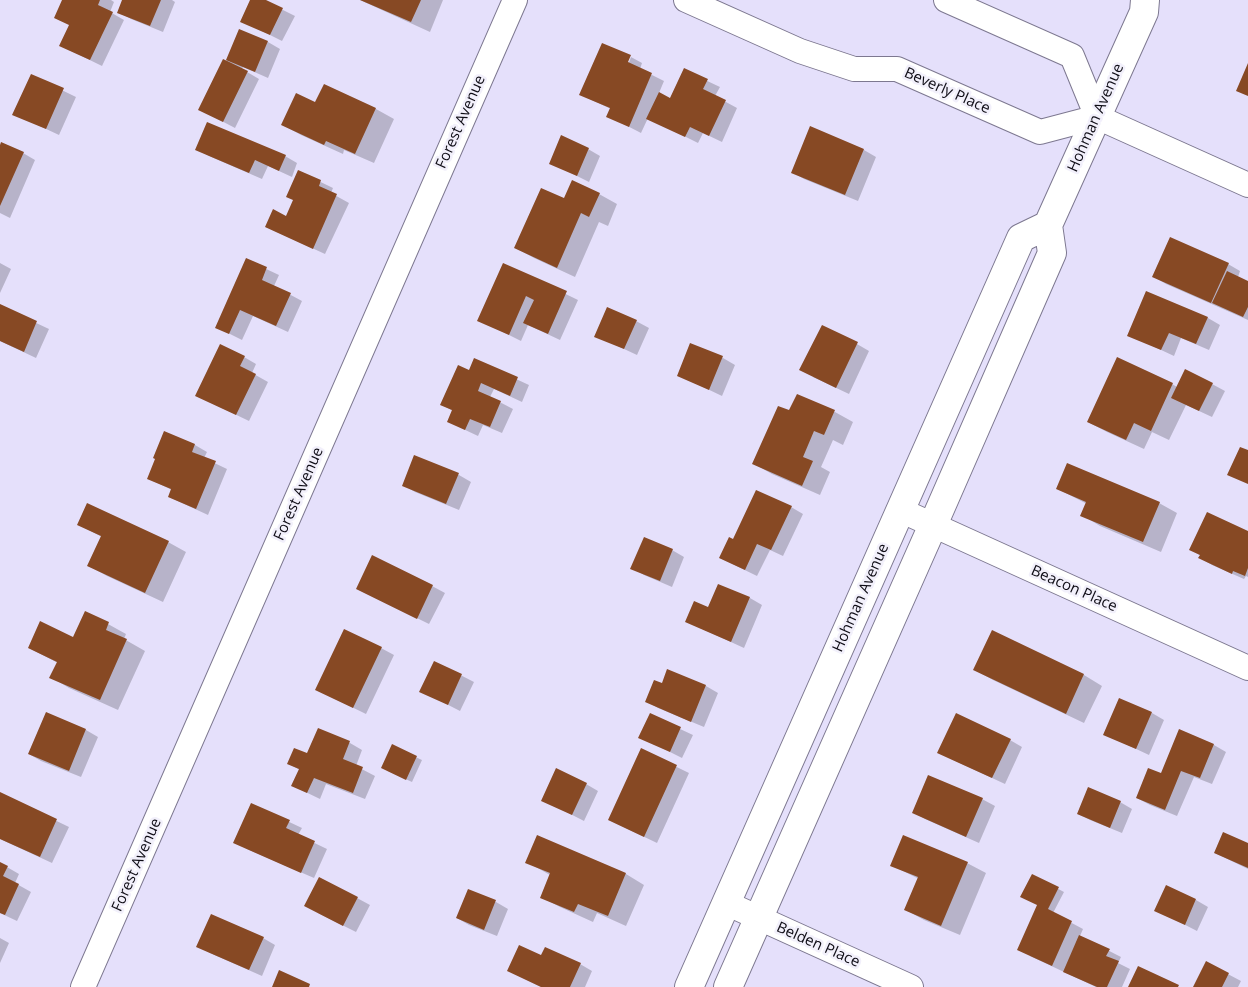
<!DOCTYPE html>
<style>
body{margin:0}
canvas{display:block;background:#e5e0fb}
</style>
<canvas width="1248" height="987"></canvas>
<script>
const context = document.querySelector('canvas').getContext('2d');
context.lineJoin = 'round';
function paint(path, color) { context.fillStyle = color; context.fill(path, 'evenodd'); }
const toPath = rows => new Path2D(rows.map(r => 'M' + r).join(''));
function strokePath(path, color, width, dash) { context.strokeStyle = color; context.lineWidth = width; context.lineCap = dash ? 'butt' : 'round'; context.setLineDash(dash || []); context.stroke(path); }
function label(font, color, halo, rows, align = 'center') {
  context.font = font + ' "Open Sans",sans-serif'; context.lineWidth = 5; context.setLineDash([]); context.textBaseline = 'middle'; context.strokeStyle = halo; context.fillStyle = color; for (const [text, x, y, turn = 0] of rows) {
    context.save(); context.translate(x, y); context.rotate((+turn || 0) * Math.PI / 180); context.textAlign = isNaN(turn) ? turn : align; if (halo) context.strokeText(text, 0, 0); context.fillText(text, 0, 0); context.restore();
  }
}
const shadow = toPath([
 [63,0,111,0,114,2,110,12,124,20,102,66,61,46,70,26],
 [123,0,172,0,175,2,163,32,131,19,118,12],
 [252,0,263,0,295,16,282,41,242,21],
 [360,0,443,0,430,32],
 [239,30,268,42,280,49,268,78,243,67,242,69,259,79,235,128,212,116,226,62],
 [631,57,642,63,640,69,664,81,659,93,670,99,684,70,720,87,715,96,737,108,722,142,703,133,698,143,648,118,641,133,608,116,611,109,581,95,627,68],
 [31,75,76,97,59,135,14,114],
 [325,86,376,109,394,119,374,163,344,150,343,154,301,135,283,125,316,104],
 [811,127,864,150,876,157,858,201,804,179,792,172],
 [0,148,23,153,35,160,10,218,0,213],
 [197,149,285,156,297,163,292,177,268,166,262,179,209,156],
 [588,149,600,156,589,182,551,163],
 [298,171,333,188,331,193,349,203,325,254,266,227,286,217,294,200],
 [599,194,617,204,608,226,599,222,575,277,534,258,516,248,565,200],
 [247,260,279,275,274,286,302,301,288,332,253,316,242,340,216,327],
 [0,263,11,269,0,293],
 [504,264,578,300,560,340,528,325,521,341,479,320],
 [1228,264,1240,271,1238,277,1248,282,1248,320,1166,284,1154,277],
 [1147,293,1208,318,1220,325,1209,350,1181,338,1174,356,1129,335],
 [0,306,49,329,36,358,0,341],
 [636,321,649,328,637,355,596,336],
 [691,344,723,358,735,365,722,396,678,375],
 [857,344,869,351,849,394,813,377],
 [244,357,256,364,252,373,268,382,249,421,197,396],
 [475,360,529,385,522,402,494,389,490,397,513,409,502,433,483,425,478,436,461,428,449,421,453,411,442,405,469,372],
 [1172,384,1177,387,1212,384,1225,391,1212,417,1186,405,1169,440,1152,432,1144,449,1107,432,1088,422],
 [797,395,835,412,853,422,843,445,833,440,821,467,830,472,820,495,772,474,754,464,790,412],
 [164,433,195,445,207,452,204,458,227,469,208,515,169,497,172,490,149,479],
 [415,457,459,475,471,482,459,510,415,492,403,485],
 [1058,489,1159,503,1177,513,1161,552,1100,526,1082,515,1087,504],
 [791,507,803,514,783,556,770,550,757,576,720,558,734,540],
 [79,525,168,542,186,552,163,602,107,576,89,566,102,537],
 [1248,532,1248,577,1246,576,1244,579,1212,565,1200,558,1201,556,1191,550],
 [672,550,684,557,672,587,644,575,632,568],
 [432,586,445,593,429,624,370,595],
 [750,598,762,605,744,648,687,622,709,609],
 [108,624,126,634,124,639,145,651,118,710,69,688,51,677,58,663,29,648,73,638],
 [992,632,1084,675,1102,686,1084,723,993,680,975,670],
 [381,648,394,655,366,714,329,696],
 [435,662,474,682,460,711,421,691],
 [668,671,706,686,718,693,704,727,658,708,646,701,662,685],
 [46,713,86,730,98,737,81,777,41,761,29,754],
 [1152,713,1164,720,1149,755,1104,734],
 [650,715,693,735,682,758,640,737],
 [318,730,350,743,362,750,356,766,375,776,365,799,326,784,320,799,293,786,300,770,289,764,308,755],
 [1180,731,1214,745,1226,752,1212,784,1194,777,1177,816,1150,805,1137,798,1161,775],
 [1010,740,1022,747,1005,784,951,759],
 [392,746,422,760,412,782,388,771],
 [642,750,689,773,657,843,609,820],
 [929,776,982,799,995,806,979,843,925,819,913,812],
 [586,784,598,791,584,821,543,800],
 [1,794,69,827,52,863,0,839],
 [1120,802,1132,809,1122,833,1090,820,1078,814],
 [251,804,302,828,298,835,327,849,314,878,247,849,235,842],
 [538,837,626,874,644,885,626,926,597,913,593,922,560,907,541,897,550,875,527,862],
 [1248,845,1248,869,1215,853],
 [0,863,19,874,15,883,31,892,17,921,0,913],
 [967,863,986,873,960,935,924,920,906,910,919,879,891,865],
 [1032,875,1064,892,1053,913,1083,929,1080,936,1121,957,1118,963,1130,969,1122,987,1096,987,1030,956,1039,905],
 [320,878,370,905,356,932,318,913],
 [468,890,496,902,508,909,497,936,469,925,457,918],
 [1196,900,1208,907,1197,931,1156,910],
 [0,938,9,943,0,963],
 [263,938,275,945,262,976,210,953,198,946],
 [542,957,580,964,592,971,585,987,541,987,509,971],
 [1207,963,1241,981,1238,987,1195,987]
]);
const building = toPath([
 [62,0,100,0,98,5,113,12,90,60,59,46,69,25,54,18],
 [122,0,161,0,150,26,117,13],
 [250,0,266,0,283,8,270,35,240,22],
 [360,0,421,0,411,22],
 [239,29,268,41,255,72,226,60],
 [602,43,631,55,628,62,652,73,629,127,606,117,610,108,579,95],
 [223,59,248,71,223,122,198,110],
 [1248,63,1248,96,1236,91],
 [684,68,708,79,703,89,726,100,709,136,690,127,685,137,646,119,659,92,670,98],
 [31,74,64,88,46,129,12,115],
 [324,84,376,108,355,154,326,141,324,145,281,125,296,93,315,102],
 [207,122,286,155,279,171,255,160,249,173,195,150],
 [810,126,864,149,845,195,791,173],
 [561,135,589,148,577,176,549,164],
 [1,142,24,152,0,206,0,145],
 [298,170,321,180,319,186,337,194,313,249,265,227,273,209,286,216,293,200,286,197],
 [572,180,600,193,589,217,581,213,557,268,514,248,541,188,564,198],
 [1170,237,1229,263,1211,303,1152,277],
 [246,258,267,267,262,280,291,293,276,326,240,310,229,334,215,328],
 [503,263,567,291,548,334,523,323,534,300,526,296,509,335,477,321],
 [1227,271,1248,281,1248,307,1243,317,1212,303],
 [1146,291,1208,317,1196,344,1169,333,1161,350,1127,336],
 [0,304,37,321,24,352,0,341],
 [607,307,637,320,624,349,594,337],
 [822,325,858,342,836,388,799,370],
 [690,343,723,356,709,390,677,376],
 [220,344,245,356,240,366,256,374,236,415,195,396],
 [1117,357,1173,383,1151,431,1134,423,1126,440,1087,422],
 [474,358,518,377,510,396,481,383,478,391,501,401,490,427,470,419,465,430,447,422,452,410,440,405,458,365,469,370],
 [1185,369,1213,383,1199,411,1171,398],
 [797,394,835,410,824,435,814,431,803,457,813,461,802,486,752,464,778,406,789,410],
 [164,431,195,444,192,452,216,461,196,509,168,497,171,489,147,479,155,459,153,458],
 [1240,447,1248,450,1248,484,1227,475],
 [414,455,459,473,446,504,402,486],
 [1067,463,1160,502,1143,542,1080,516,1086,502,1056,489],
 [756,490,792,506,771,550,757,544,745,570,719,558,729,537,733,539],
 [87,503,169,541,145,593,87,566,101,536,77,525],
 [1207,512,1248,531,1248,568,1245,576,1233,571,1232,574,1198,558,1200,555,1189,550],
 [644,537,673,549,660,581,630,569],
 [372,555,433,585,417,619,356,589],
 [718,584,750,597,731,642,685,622,694,601,708,607],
 [85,611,109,622,106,630,127,639,100,700,49,678,57,662,28,648,40,621,73,637],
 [344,629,382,647,353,708,315,690],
 [992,630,1084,674,1066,714,973,670],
 [434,661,462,674,448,705,419,692],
 [667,669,706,685,691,722,645,702,654,680,662,683],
 [1119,698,1152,712,1136,749,1103,735],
 [46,712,86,729,69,771,28,754],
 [650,713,681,727,670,752,638,738],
 [956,713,1011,739,992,778,937,753],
 [318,728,350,741,343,759,363,767,353,793,314,778,307,793,291,786,299,769,287,764,294,748,307,753],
 [1179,729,1214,744,1200,778,1181,771,1165,810,1136,798,1148,768,1161,773],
 [392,744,417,756,406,780,381,768],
 [641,748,677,765,644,837,608,820],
 [556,768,587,783,572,815,541,801],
 [928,775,983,798,966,837,912,813],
 [1088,787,1121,801,1110,828,1077,814],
 [0,792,57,819,40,857,0,839],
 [251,803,290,820,286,828,315,841,301,873,233,843],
 [1223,832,1248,843,1248,868,1214,853],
 [537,835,626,873,608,916,578,904,574,912,540,898,550,873,525,863],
 [903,835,968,862,941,926,904,910,918,877,890,866],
 [0,862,8,866,3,876,19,884,5,915,0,913],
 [1032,874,1059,887,1048,909,1072,921,1052,966,1017,950,1037,905,1020,897],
 [319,877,358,897,343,926,304,906],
 [1166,885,1196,899,1185,925,1154,911],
 [468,889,496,900,484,930,456,918],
 [211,914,264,937,249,970,196,947],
 [1079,935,1110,949,1106,956,1119,961,1107,987,1097,987,1063,972],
 [519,945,541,955,545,947,581,963,570,987,541,987,507,971],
 [1206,961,1229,973,1222,987,1193,987],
 [1138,966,1179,985,1178,987,1128,987],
 [279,970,310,984,309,987,272,987]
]);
const minor = toPath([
 [686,0,800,51,854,69,897,69,1040,132,1097,117,1248,185],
 [946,0,1072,56,1097,117],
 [900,510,1248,668],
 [726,903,911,987],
 [83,987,515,0]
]);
const secondary = toPath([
 [689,987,1021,238,1048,225],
 [728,987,933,525,1052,253,1048,225,1144,12,1145,0]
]);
const streetNames = [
 ["Beverly Place",947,91,24],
 ["Hohman Avenue",1096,118,-66],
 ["Forest Avenue",461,122,-66],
 ["Forest Avenue",299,494,-66],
 ["Beacon Place",1074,589,24],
 ["Hohman Avenue",861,598,-66],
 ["Forest Avenue",137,865,-66],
 ["Belden Place",818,945,24]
];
paint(shadow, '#0003');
paint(building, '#874924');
strokePath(minor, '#7d7890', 26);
strokePath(secondary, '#7d7890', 30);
strokePath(minor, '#fff', 24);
strokePath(secondary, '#fff', 28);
label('15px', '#0e0c15', '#f2f0fb', streetNames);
</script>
